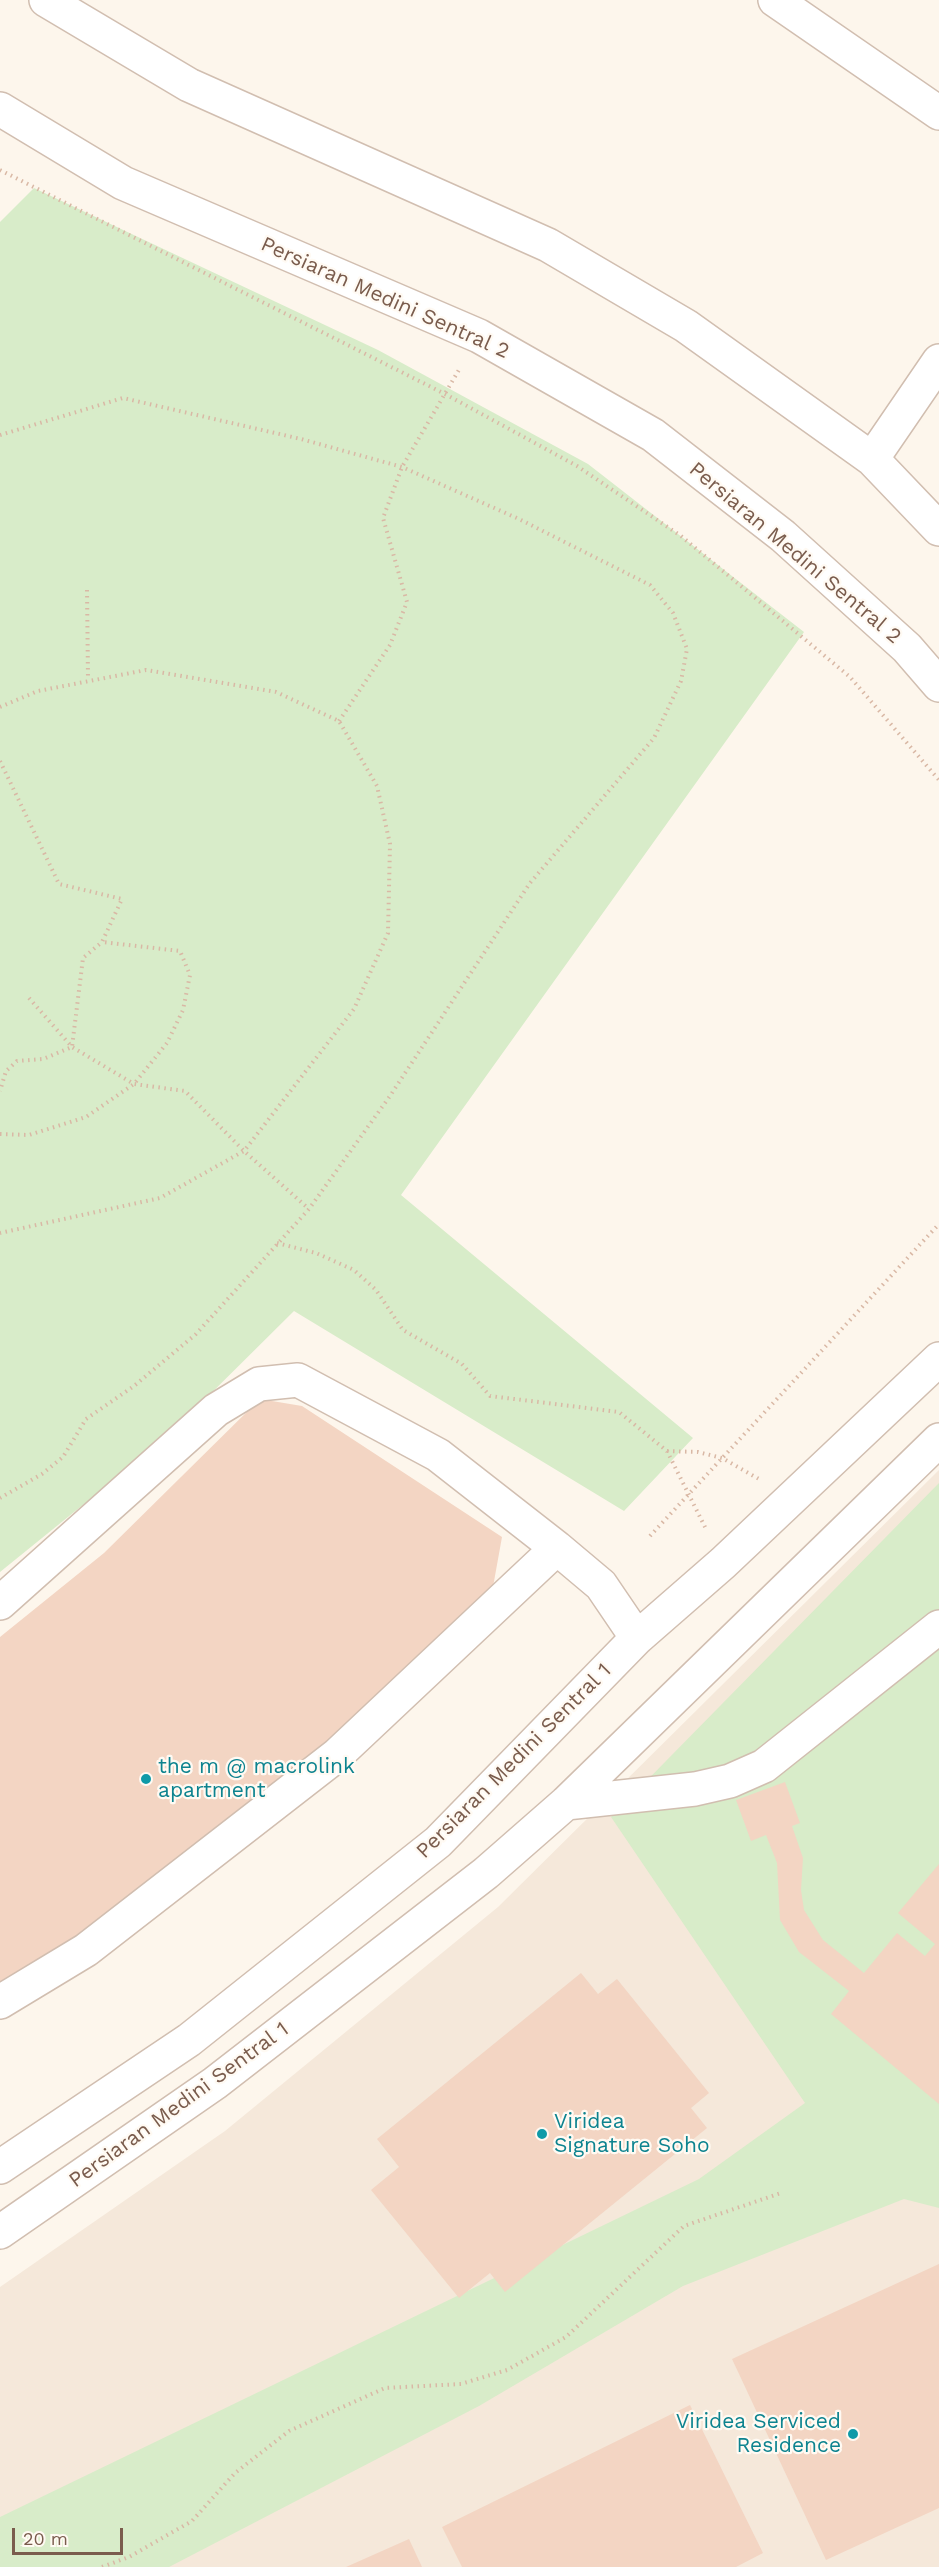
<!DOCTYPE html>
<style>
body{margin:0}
#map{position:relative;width:939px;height:2567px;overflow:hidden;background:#fdf6ec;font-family:"Work Sans",sans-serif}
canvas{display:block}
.scale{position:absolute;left:12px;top:2528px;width:111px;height:27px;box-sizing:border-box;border:3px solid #7a5c4d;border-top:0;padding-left:8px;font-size:18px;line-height:21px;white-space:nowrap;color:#7a5c4d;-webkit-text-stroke:4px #fffaf3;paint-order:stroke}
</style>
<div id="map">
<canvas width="939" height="2567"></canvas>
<div class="scale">20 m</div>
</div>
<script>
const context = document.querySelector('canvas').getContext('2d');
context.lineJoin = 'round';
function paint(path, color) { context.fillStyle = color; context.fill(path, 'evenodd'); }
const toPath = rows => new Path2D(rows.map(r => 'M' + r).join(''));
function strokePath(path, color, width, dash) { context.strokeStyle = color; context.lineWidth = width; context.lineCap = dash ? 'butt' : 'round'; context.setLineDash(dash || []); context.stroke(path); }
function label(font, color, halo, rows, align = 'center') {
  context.font = font + ' "Work Sans",sans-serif'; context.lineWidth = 4.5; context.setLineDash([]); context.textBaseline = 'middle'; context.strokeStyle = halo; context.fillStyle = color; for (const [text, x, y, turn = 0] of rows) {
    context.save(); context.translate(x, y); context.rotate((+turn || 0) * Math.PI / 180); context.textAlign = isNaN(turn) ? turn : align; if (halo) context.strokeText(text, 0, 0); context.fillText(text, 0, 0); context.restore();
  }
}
const residential = toPath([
 [939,1470,939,2567,0,2567,0,2287,225,2131,498,1907]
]);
const green = toPath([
 [34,188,378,350,588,464,804,632,401,1195,693,1438,624,1511,294,1311,168,1436,0,1572,0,222],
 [939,1483,939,2208,904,2199,683,2286,479,2406,169,2567,0,2567,0,2517,699,2179,805,2103,611,1817]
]);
const building = toPath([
 [260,1399,302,1406,502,1537,491,1598,396,1692,0,2001,0,1637,104,1553],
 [785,1782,800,1823,792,1826,803,1858,801,1890,804,1910,823,1940,864,1973,897,1933,925,1956,935,1944,898,1913,939,1864,939,2104,831,2014,849,1991,799,1952,780,1920,777,1863,766,1835,751,1841,736,1800],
 [581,1973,598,1994,617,1979,709,2093,691,2108,707,2128,505,2292,490,2273,459,2298,371,2190,399,2167,377,2139],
 [939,2264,939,2508,826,2560,732,2359],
 [690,2405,763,2553,736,2567,462,2567,442,2527],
 [409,2539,422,2567,346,2567]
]);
const path = toPath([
 [0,170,445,394,577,466,681,536,850,677,939,780],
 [0,435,123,398,301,439,402,467,519,519,650,585,673,613,687,649,681,681,654,738,530,883,390,1096,309,1209,196,1334,134,1386,86,1419,63,1457,42,1474,0,1498],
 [87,590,88,679],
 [0,707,38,691,146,670,276,692,339,721,377,786,390,844,388,933,354,1009,244,1151,160,1198,0,1233],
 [339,721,390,645,407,602,383,518,402,467,460,368],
 [0,761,59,884,122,899,102,942,83,958,72,1047,43,1059,17,1061,6,1071,0,1091],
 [29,998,72,1047,134,1084,185,1091,244,1151,309,1209],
 [0,1134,29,1135,86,1117,134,1084,167,1043,183,1010,190,975,180,951,102,942],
 [277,1243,316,1253,354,1270,376,1290,403,1330,462,1364,490,1396,619,1412,667,1451,707,1531],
 [667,1451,698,1452,722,1458,759,1479],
 [650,1536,939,1224],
 [102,2567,129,2557,192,2521,235,2473,289,2431,385,2388,461,2384,507,2370,566,2337,684,2226,781,2193]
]);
const minor = toPath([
 [46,0,189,85,548,245,686,326,872,459,939,529],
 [775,0,939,113],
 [0,109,123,183,479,336,653,435,783,536,907,648,939,685],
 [872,459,939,361],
 [0,1603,216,1410,259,1384,298,1380,438,1455,557,1548],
 [566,1803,695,1789,730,1781,764,1766,939,1627],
 [0,2002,86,1950,337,1755,557,1548,601,1585,637,1638],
 [0,2167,189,2040,438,1842,637,1638,723,1563,939,1359],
 [0,2232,215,2083,486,1873,566,1803,939,1440]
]);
const markers = [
 [146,1779,6,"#0f9aa8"],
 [542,2134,6,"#0f9aa8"],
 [853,2434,6,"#0f9aa8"]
];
const streetNames = [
 ["Persiaran Medini Sentral 2",385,298,24],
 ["Persiaran Medini Sentral 2",795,553,40],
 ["Persiaran Medini Sentral 1",514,1761,-45],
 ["Persiaran Medini Sentral 1",179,2105,-36]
];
const cultureNames = [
 ["the m @ macrolink",158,1767],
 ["apartment",158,1791],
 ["Viridea",554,2122],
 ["Signature Soho",554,2146],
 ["Viridea Serviced",841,2422,"right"],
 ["Residence",841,2446,"right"]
];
paint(residential, '#f5e8da');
paint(green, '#d8ecc9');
paint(building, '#f3d5c3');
strokePath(minor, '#d1beb0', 36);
strokePath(path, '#d9b8a5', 4, [1.5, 4.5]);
strokePath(minor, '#fff', 33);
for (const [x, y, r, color] of markers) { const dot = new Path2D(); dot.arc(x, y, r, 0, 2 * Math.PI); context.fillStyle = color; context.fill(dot); strokePath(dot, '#fffaf3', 2); }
label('21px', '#7a5c4d', '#fffaf3', streetNames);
label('21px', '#0d838f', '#fffaf3', cultureNames, 'left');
</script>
